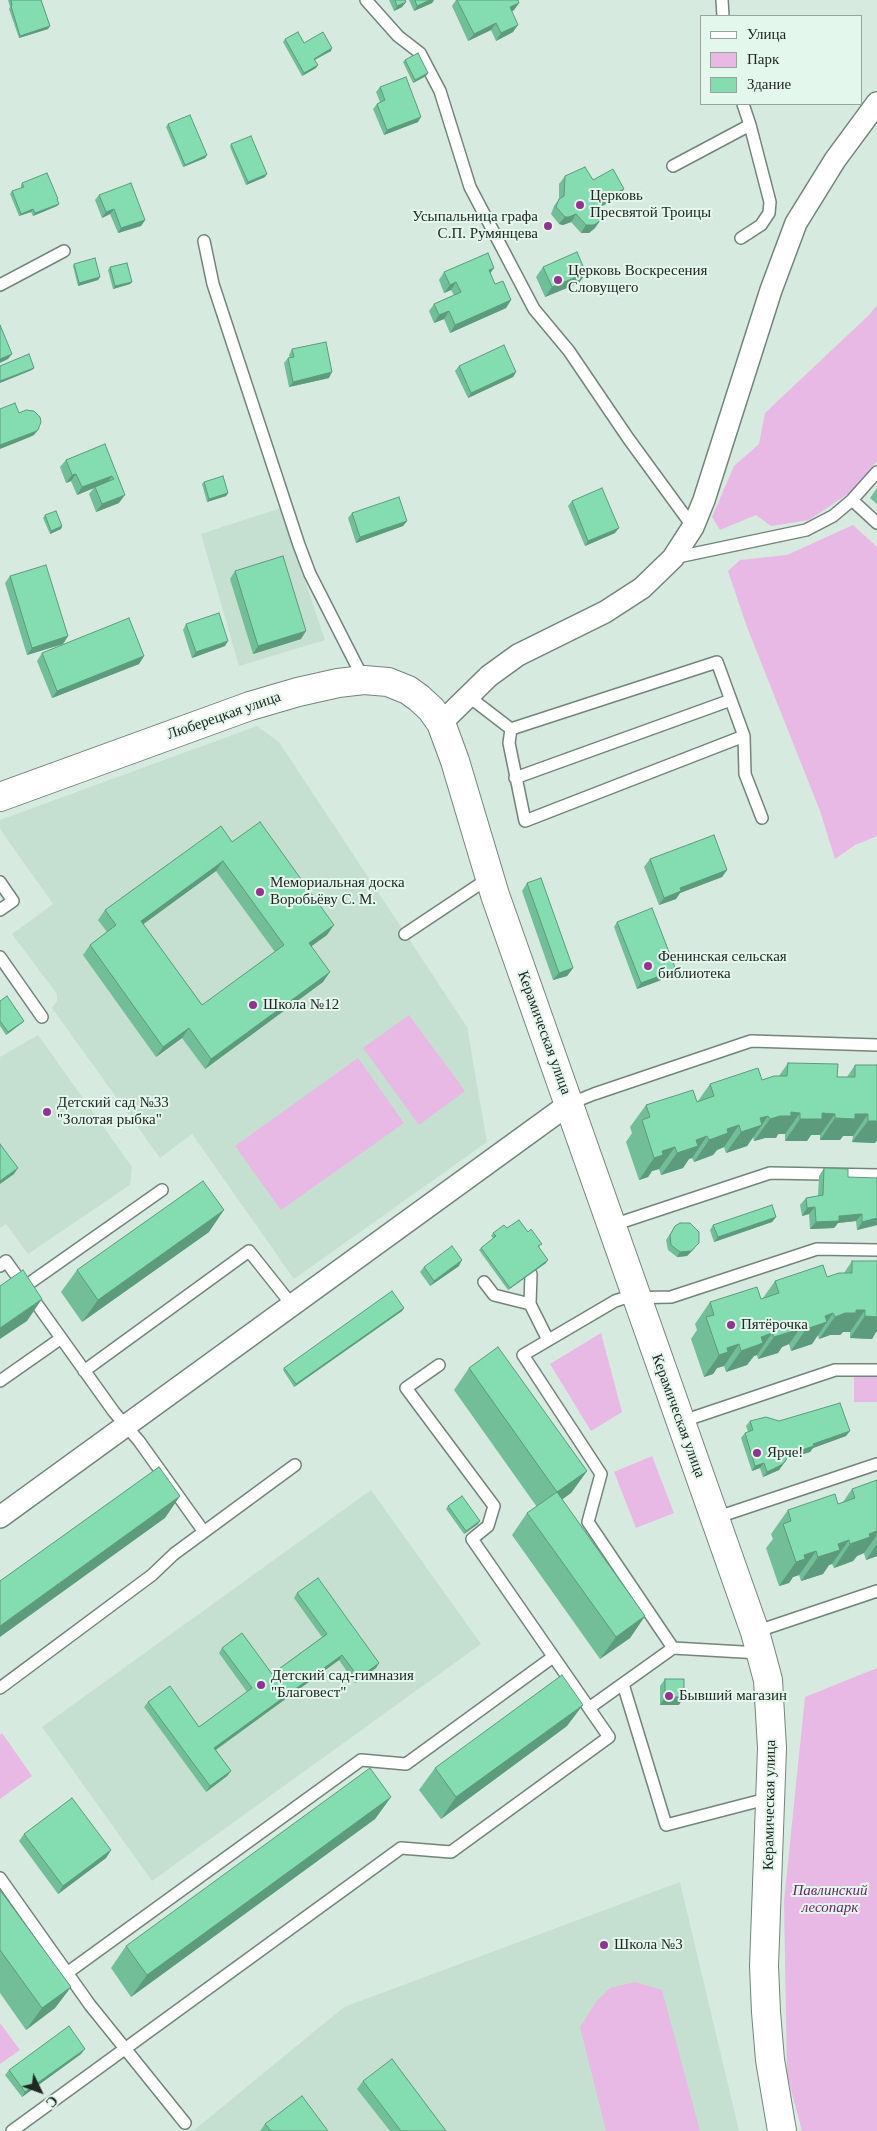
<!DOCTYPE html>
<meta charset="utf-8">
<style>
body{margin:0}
#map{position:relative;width:877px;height:2131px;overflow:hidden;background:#d7eadf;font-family:Georgia,serif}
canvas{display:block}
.legend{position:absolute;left:700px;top:15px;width:162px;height:90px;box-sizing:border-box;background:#e4f7ec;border:1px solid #96a49c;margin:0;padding:6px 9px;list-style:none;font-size:15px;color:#212824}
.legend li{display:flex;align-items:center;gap:10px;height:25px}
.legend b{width:25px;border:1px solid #96a49c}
.north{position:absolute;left:15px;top:2066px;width:50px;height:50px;-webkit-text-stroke:4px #e4f7ec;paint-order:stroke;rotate:132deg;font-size:14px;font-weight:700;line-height:20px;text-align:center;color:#212824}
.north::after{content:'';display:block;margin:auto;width:18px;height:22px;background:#212824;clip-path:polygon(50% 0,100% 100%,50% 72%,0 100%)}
</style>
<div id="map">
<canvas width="877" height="2131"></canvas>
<ul class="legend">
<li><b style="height:6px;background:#fff"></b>Улица</li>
<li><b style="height:14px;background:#e8b9e4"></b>Парк</li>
<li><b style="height:14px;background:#83ddb1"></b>Здание</li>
</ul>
<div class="north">С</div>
</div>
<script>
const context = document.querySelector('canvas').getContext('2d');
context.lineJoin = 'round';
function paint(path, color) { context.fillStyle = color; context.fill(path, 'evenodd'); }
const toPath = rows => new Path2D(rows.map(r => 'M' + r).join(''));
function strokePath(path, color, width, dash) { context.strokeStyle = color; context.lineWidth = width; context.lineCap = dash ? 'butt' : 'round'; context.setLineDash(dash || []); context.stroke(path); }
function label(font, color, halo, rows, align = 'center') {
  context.font = font + ' Georgia,serif'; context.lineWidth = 4; context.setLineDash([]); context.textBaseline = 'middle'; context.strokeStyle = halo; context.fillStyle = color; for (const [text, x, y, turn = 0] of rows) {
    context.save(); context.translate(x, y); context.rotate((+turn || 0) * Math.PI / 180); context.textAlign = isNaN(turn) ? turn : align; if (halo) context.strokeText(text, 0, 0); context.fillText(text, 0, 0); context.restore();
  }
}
const built = toPath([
 [281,508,325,640,239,666,201,534],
 [257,726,279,742,467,1027,487,1142,294,1279,192,1134,160,1158,52,1008,57,1001,57,994,12,934,53,904,0,829,0,820],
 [38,1035,132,1167,130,1185,28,1254,6,1224,0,1228,0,1057],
 [371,1490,481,1644,152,1881,42,1727],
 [680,1882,739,2131,193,2131,344,2007]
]);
const green = toPath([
 [877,305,877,461,852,491,809,520,771,526,756,515,720,530,712,517,734,466,759,444,765,413,869,315],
 [853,525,877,547,877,836,855,845,835,859,820,811,747,627,728,571,740,560,787,555],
 [409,1015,465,1091,419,1125,363,1048],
 [358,1058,404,1123,281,1210,235,1146],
 [601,1333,622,1412,591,1431,550,1364],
 [854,1375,877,1375,877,1402,854,1402],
 [652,1456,674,1513,636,1528,614,1472],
 [877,1668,877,2131,802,2131,787,2075,784,1901,805,1697],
 [2,1733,32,1776,0,1799,0,1735],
 [635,1982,662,1990,700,2131,606,2131,580,2027,596,2002,610,1988],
 [0,2023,20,2050,0,2064]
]);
const lane = toPath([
 [366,0,398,36,420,53,440,91,470,187,534,309,569,351,628,438,693,527],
 [722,0,723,16],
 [673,166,750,125],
 [741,238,761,225,769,213,770,202,750,125,743,104],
 [204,241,213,284,299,545,310,574,364,680],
 [0,285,64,251],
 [852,500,877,523],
 [673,558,806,530,833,516,852,500,877,472],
 [468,696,511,729,717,662,744,736,745,774,762,818],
 [511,729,509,743,525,821,744,736],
 [515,778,731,700],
 [0,882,13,901,0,910],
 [405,934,489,878],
 [0,957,42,1017],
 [569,1104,594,1094,751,1041,877,1045],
 [613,1225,770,1173,877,1175],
 [0,1266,6,1261,114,1412,139,1441,204,1532],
 [531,1274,530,1304,548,1340],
 [484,1282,494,1295,530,1304],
 [24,1287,162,1190],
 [84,1371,249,1251,292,1305],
 [0,1381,60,1339],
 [680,1422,835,1370,877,1370],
 [715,1518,877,1464],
 [755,1632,877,1591],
 [673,1648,588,1522,601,1474,523,1355,615,1301,624,1298,671,1297,817,1249,877,1250],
 [623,1684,666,1825,770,1798],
 [0,1688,152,1575,174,1554,295,1465],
 [589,1708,673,1648,760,1653],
 [0,1878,90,2005,185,2123],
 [67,1973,361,1760,406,1764,553,1657],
 [12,2131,401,1848,451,1852,609,1737,472,1539,488,1526,494,1506,406,1388,439,1365]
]);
const street = toPath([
 [441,723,489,676,518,655,605,612,642,588,673,558,693,527,704,500,771,290,796,223,835,160,877,103],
 [0,1517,569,1104]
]);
const secondary = toPath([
 [0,797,250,706,298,692,338,683,364,680,388,682,408,690,419,698,431,709,441,723,455,761,495,895,755,1632,768,1680,772,1748,764,1966,766,2012,770,2060,782,2131]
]);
const wall = toPath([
 [8,0,41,0,50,26,48,29,19,38,9,9,10,7],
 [389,0,405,0,406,2,402,7,394,11],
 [409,0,434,0,432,3,414,11],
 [456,0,518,0,519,3,514,10,512,11,513,32,496,41,491,30,468,41,452,6],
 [285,39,304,43,331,51,315,60,316,68,302,76,283,42],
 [405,60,426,76,413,83,403,62],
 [380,87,418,122,384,135,373,109,377,104,380,102,376,92],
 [168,124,207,155,205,158,183,167,166,127],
 [231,144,265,177,246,185,230,147],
 [565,176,593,180,619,197,601,206,595,228,589,233,581,233,571,222,563,225,559,224,551,214,554,206,559,199,559,184],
 [22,183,58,199,57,200,57,206,33,216,31,212,19,216,10,194,12,191,21,188,21,185],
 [99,195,145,220,141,226,118,233,110,214,102,218,95,200],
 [74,264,100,277,98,280,78,286,73,266],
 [110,267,132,282,130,284,113,289,108,270],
 [543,267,586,273,579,283,545,297,536,277],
 [444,272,490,274,495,284,511,300,506,308,450,333,444,319,434,323,429,311,434,304,454,295,451,290,444,293,439,280],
 [292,349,329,378,289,387,284,363,288,358,290,358,289,355],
 [459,366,516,372,513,377,468,398,455,371],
 [105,444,119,503,96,512,89,494,94,488,77,495,71,481,66,483,60,467,66,460],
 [204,482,228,493,226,496,207,502,202,484],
 [877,488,877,504,870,498],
 [572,501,615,533,585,546,568,506],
 [352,513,407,521,403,526,356,543,348,518],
 [45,515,62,526,61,529,50,534,43,518],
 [235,571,301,639,253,654,230,579],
 [10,576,68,636,63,644,27,655,5,583],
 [186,624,225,646,192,658,183,630],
 [42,653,144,656,139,664,52,698,37,661],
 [232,842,327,935,311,946,323,982,205,1069,182,1038,156,1057,83,955,90,945,107,932,98,920,105,910],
 [216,871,275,952,202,1005,143,924],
 [650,859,727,870,722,877,680,893,676,899,659,905,644,867],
 [527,883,573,968,567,976,553,980,522,891],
 [617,922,672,976,637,989,614,927],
 [0,1001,22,1023,6,1035,0,1026],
 [788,1063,837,1077,847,1077,855,1065,877,1065,877,1140,875,1143,852,1142,853,1136,843,1136,840,1140,820,1140,820,1135,811,1135,807,1141,785,1141,785,1134,778,1134,776,1138,765,1138,754,1141,753,1137,747,1146,726,1153,724,1147,717,1150,713,1155,694,1162,692,1158,689,1159,683,1168,661,1175,659,1169,652,1171,648,1177,639,1180,626,1142,632,1133,630,1127,646,1105,697,1102,698,1101,710,1084,762,1080,779,1076],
 [824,1168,848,1177,877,1225,857,1230,856,1221,838,1223,834,1228,810,1229,809,1214,802,1216,800,1205,806,1198,818,1196,819,1176],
 [776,1217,772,1222,714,1242,710,1230,713,1225],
 [675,1226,695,1248,687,1256,677,1257,668,1250,666,1240],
 [507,1228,528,1232,540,1246,539,1247,546,1263,508,1290,479,1250,481,1248,493,1238,491,1236,493,1233],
 [209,1232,82,1322,61,1292,77,1270],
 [852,1261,877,1261,877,1332,876,1332,872,1339,850,1338,850,1332,843,1332,840,1335,830,1335,819,1339,818,1335,812,1344,791,1351,789,1344,782,1347,778,1353,758,1359,757,1355,754,1356,747,1365,726,1372,724,1366,717,1368,713,1374,704,1377,691,1339,697,1330,695,1324,710,1302,761,1299,763,1298,775,1281,827,1277,844,1273],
 [459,1266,430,1286,420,1272,424,1267],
 [404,1308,402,1311,294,1387,283,1370,284,1368],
 [469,1368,587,1471,571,1493,562,1499,645,1616,630,1638,600,1659,512,1535,527,1513,537,1507,454,1390],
 [750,1421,779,1421,846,1436,813,1448,810,1452,787,1459,779,1470,763,1477,760,1468,752,1471,741,1438,745,1433,748,1432,746,1426],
 [877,1480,877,1556,866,1560,864,1553,857,1556,853,1561,834,1568,832,1564,829,1565,823,1574,801,1581,799,1575,793,1577,789,1583,779,1586,766,1548,773,1539,771,1534,788,1510,838,1504,843,1502,852,1489],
 [448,1506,478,1524,464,1534,446,1509],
 [297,1593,379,1663,376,1668,355,1683,339,1660,216,1750,231,1771,227,1776,206,1792,144,1707,148,1702,199,1727,247,1692,219,1653,222,1648,272,1674,322,1637,294,1598],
 [665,1679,679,1705,660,1705,660,1686],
 [567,1726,441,1819,419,1790,435,1768],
 [391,1797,375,1819,131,1997,111,1968,126,1946],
 [24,1834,111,1850,106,1858,58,1894,19,1841],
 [0,1890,71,1987,55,2008,26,2030,0,1993],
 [81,2054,22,2097,5,2075,9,2070],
 [363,2081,446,2131,390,2131,357,2089],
 [265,2124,328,2131,260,2131]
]);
const shadedWall = toPath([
 [430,0,434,0,432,3,414,11,417,6],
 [406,2,402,7,394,11,397,6],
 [519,3,514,10,504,15,510,7],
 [496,23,491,30,468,41,474,34],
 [518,25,513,32,496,41,501,33],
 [50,26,48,29,19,38,20,36],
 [332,48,331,51,312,61,314,59],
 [318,65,316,68,302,76,304,73],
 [428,73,426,76,413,83,415,80],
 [421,117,418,122,384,135,387,130],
 [207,155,205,158,183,167,185,165],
 [267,174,265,177,246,185,248,182],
 [624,189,619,197,595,210,600,202],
 [59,204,57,206,33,216,35,213],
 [33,209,31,212,19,216,21,214],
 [114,209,110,214,102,218,106,212],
 [576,214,571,222,563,225,559,224,565,217],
 [145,220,141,226,118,233,121,228],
 [600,221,595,228,589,233,581,233,586,225],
 [494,268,489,275,489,270],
 [586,273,579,283,545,297,552,287],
 [100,277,98,280,78,286,79,283],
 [132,282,130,284,113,289,115,286],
 [456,282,451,290,444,293,450,285],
 [511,300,506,308,450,333,455,325],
 [449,311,444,319,434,323,439,315],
 [12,354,8,359,0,363,0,359],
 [34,368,32,370,0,383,0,381],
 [332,372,329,378,289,387,293,382],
 [516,372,513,377,468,398,471,393],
 [38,430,34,435,30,437,0,449,0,445],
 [76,474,71,481,66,483,72,475],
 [112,476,107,483,95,487,94,488,77,495,82,487],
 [228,493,226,496,207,502,209,499],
 [125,495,119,503,96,512,102,504],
 [407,521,403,526,356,543,360,537],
 [62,526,61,529,50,534,51,531],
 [619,528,615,533,585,546,588,541],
 [306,631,301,639,253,654,258,646],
 [68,636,63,644,27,655,32,648],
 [228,641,225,646,192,658,196,652],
 [144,656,139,664,52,698,57,691],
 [223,861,216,871,134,931,141,921],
 [727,870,722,877,680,893,676,899,659,905,664,898,680,888],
 [334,925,327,935,302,953,309,943],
 [573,968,567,976,553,980,559,973],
 [676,970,672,976,637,989,641,983],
 [330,972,323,982,205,1069,211,1059],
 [24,1021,22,1023,6,1035,8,1032],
 [189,1028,182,1038,156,1057,163,1047],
 [791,1112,800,1113,785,1134,778,1134,776,1138,765,1138,754,1141,770,1119],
 [822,1113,835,1114,820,1135,811,1135,807,1141,785,1141,800,1119],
 [855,1114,868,1114,853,1136,843,1136,840,1140,820,1140,835,1118],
 [768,1116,747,1146,726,1153,741,1132,760,1118],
 [868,1121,877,1121,877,1140,875,1143,852,1142],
 [739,1125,724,1147,717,1150,713,1155,694,1162,709,1140,727,1129],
 [707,1136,692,1158,689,1159,683,1168,661,1175,677,1153,696,1140],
 [675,1147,659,1169,652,1171,648,1177,639,1180,654,1158,662,1151],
 [18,1168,14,1174,0,1184,0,1181],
 [815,1207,809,1214,802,1216,807,1208],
 [224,1210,209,1232,82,1322,98,1300],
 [862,1214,856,1221,838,1223,834,1228,810,1229,816,1222,839,1216],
 [776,1217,772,1222,714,1242,718,1237],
 [877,1218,877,1225,857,1230,862,1222],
 [699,1243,687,1256,677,1257,680,1252],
 [462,1260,459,1266,430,1286,434,1281],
 [548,1260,546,1263,508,1290,510,1288],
 [42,1299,27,1321,0,1339,0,1328],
 [404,1308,402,1311,294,1387,296,1384],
 [856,1310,865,1310,850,1332,843,1332,840,1335,830,1335,819,1339,835,1317],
 [833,1313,812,1344,791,1351,806,1329,825,1316],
 [865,1316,877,1317,877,1332,876,1332,872,1339,850,1338],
 [804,1323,789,1344,782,1347,778,1353,758,1359,774,1337,792,1327],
 [772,1333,757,1355,754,1356,747,1365,726,1372,741,1351,761,1337],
 [739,1344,724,1366,717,1368,713,1374,704,1377,719,1355,727,1348],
 [850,1431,846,1436,813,1448,810,1452,787,1459,779,1470,763,1477,767,1472,790,1454,813,1444],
 [764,1463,760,1468,752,1471,755,1466],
 [587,1471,571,1493,542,1514,557,1492],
 [180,1496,165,1518,0,1637,0,1626],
 [480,1521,478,1524,464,1534,466,1531],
 [877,1531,877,1535,864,1553,857,1556,853,1561,834,1568,850,1544,869,1534],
 [849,1540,832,1564,829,1565,823,1574,801,1581,818,1557,838,1544],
 [877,1544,877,1556,866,1560],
 [816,1551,799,1575,793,1577,789,1583,779,1586,796,1562,804,1555],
 [645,1616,630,1638,600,1659,616,1637],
 [342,1655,339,1660,211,1753,214,1748],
 [379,1663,376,1668,355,1683,359,1678],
 [665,1697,684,1697,679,1705,660,1705],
 [583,1705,567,1726,441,1819,456,1797],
 [231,1771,227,1776,206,1792,210,1786],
 [391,1797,375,1819,131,1997,147,1975],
 [111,1850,106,1858,58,1894,63,1886],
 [71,1987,55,2008,26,2030,42,2008],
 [85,2049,81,2054,22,2097,25,2092]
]);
const building = toPath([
 [11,0,41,0,50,26,20,36,11,6,12,5,11,0],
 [395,0,405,0,406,2,397,6,395,0],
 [415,0,430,0,417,6,415,0],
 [457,0,518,0,519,3,510,7,518,25,501,33,496,23,474,34,457,0],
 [298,32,304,43,323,32,332,48,314,59,318,65,304,73,285,39,298,32],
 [418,53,428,73,415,80,405,60,418,53],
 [406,77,421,117,387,130,377,104,385,100,380,87,406,77],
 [190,115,207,155,185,165,168,124,190,115],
 [251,136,267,174,248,182,231,144,251,136],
 [585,167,593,180,613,169,624,189,600,202,603,215,600,221,594,225,586,225,576,214,569,217,565,217,556,207,559,199,564,196,565,176,585,167],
 [47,173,58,199,57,199,59,204,35,213,33,209,21,214,12,191,24,187,22,183,47,173],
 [131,183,145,220,121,228,114,209,106,212,99,195,131,183],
 [577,252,586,273,552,287,543,267,577,252],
 [488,253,494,268,489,270,495,284,503,281,511,300,455,325,449,311,439,315,434,304,461,292,456,282,450,285,444,272,488,253],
 [95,258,100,277,79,283,74,264,95,258],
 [127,263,132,282,115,286,110,267,127,263],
 [0,325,12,354,0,359,0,325],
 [326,342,332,372,293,382,288,358,294,357,292,349,326,342],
 [504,345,516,372,471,393,459,366,504,345],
 [29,354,34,368,0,381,0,366,29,354],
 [15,403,19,413,26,410,34,411,40,417,41,422,38,430,34,432,0,445,0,409,15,403],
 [105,444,125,495,102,504,95,487,114,479,112,476,82,487,76,474,72,475,66,460,105,444],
 [223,476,228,493,209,499,204,482,223,476],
 [602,488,619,528,588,541,572,501,602,488],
 [399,497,407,521,360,537,352,513,399,497],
 [56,511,62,526,51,531,45,515,56,511],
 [283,556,306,631,258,646,235,571,283,556],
 [46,565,68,636,32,648,10,576,46,565],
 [219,613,228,641,196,652,186,624,219,613],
 [129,618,144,656,57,691,42,653,129,618],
 [260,822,334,925,309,943,330,972,211,1059,189,1028,163,1047,90,945,116,925,105,910,221,826,232,842,260,822],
 [223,861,284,945,202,1005,141,921,223,861],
 [714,835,727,870,680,888,681,891,664,898,650,859,714,835],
 [541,878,573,968,559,973,527,883,541,878],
 [652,908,676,970,641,983,617,922,652,908],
 [7,996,24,1021,8,1032,0,1021,0,1001,7,996],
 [788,1063,838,1064,837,1077,855,1077,855,1065,877,1065,877,1121,868,1121,868,1114,855,1114,855,1119,835,1118,835,1114,822,1113,822,1119,800,1119,800,1113,791,1112,791,1116,780,1116,770,1119,768,1116,760,1118,762,1125,741,1132,739,1125,727,1129,728,1133,709,1140,707,1136,696,1140,698,1146,677,1153,675,1147,662,1151,663,1155,654,1158,642,1120,650,1117,646,1105,693,1090,697,1102,714,1096,710,1084,758,1068,762,1080,774,1076,787,1076,788,1063],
 [0,1144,18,1168,0,1181,0,1144],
 [824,1168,848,1169,848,1177,877,1178,877,1218,862,1222,862,1214,839,1216,839,1221,816,1222,815,1207,807,1208,806,1198,823,1195,824,1168],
 [203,1181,224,1210,98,1300,77,1270,203,1181],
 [772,1205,776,1217,718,1237,713,1225,772,1205],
 [519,1220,528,1232,531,1229,542,1244,538,1246,548,1260,510,1288,481,1248,496,1236,493,1233,504,1225,507,1228,519,1220],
 [680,1223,690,1223,699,1232,699,1243,691,1251,680,1252,671,1245,670,1235,675,1226,680,1223],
 [452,1246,462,1260,434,1281,424,1267,452,1246],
 [852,1261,877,1261,877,1317,865,1316,865,1310,856,1310,856,1313,845,1313,835,1317,833,1313,825,1316,827,1322,806,1329,804,1323,792,1327,793,1331,774,1337,772,1333,761,1337,763,1343,741,1351,739,1344,727,1348,728,1352,719,1355,706,1317,714,1315,710,1302,757,1287,761,1299,779,1293,775,1281,823,1265,827,1277,839,1273,852,1273,852,1261],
 [23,1270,42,1299,0,1328,0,1286,23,1270],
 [392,1291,404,1308,296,1384,284,1368,392,1291],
 [498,1347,587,1471,557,1492,469,1368,498,1347],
 [840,1403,850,1431,813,1444,814,1446,790,1454,783,1464,767,1472,764,1463,755,1466,745,1433,753,1430,750,1421,766,1417,779,1421,840,1403],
 [159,1467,180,1496,0,1626,0,1581,159,1467],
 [877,1480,877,1531,869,1534,870,1537,850,1544,849,1540,838,1544,840,1550,818,1557,816,1551,804,1555,805,1559,796,1562,783,1524,791,1521,788,1510,835,1494,838,1504,855,1498,852,1489,877,1480],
 [557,1492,645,1616,616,1637,527,1513,557,1492],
 [462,1496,480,1521,466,1531,448,1506,462,1496],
 [318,1578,379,1663,359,1678,342,1655,214,1748,231,1771,210,1786,148,1702,170,1686,199,1727,252,1688,222,1648,242,1633,272,1674,327,1634,297,1593,318,1578],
 [562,1675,583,1705,456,1797,435,1768,562,1675],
 [665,1679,684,1679,684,1697,665,1697,665,1679],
 [370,1768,391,1797,147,1975,126,1946,370,1768],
 [72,1798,111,1850,63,1886,24,1834,72,1798],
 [0,1890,71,1987,42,2008,0,1950,0,1890],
 [69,2026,85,2049,25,2092,9,2070,69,2026],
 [392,2059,446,2131,401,2131,363,2081,392,2059],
 [302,2096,328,2131,271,2131,265,2124,302,2096]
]);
const markers = [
 [580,205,5,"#973094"],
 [548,226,5,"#973094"],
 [558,280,5,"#973094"],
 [260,892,5,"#973094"],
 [648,966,5,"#973094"],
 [253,1005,5,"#973094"],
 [47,1112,5,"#973094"],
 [731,1325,5,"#973094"],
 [757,1453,5,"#973094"],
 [261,1685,5,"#973094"],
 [669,1696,5,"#973094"],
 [604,1945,5,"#973094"]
];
const poiNames = [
 ["Церковь",590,196],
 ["Пресвятой Троицы",590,213],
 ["Усыпальница графа",538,217,"right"],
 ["С.П. Румянцева",538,234,"right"],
 ["Церковь Воскресения",568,271],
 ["Словущего",568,288],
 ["Мемориальная доска",270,883],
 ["Воробьёву С. М.",270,900],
 ["Фенинская сельская",658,957],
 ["библиотека",658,974],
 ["Школа №12",263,1005],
 ["Детский сад №33",57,1103],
 ["\"Золотая рыбка\"",57,1120],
 ["Пятёрочка",741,1325],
 ["Ярче!",767,1453],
 ["Детский сад-гимназия",271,1676],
 ["\"Благовест\"",271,1693],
 ["Бывший магазин",679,1696],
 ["Школа №3",614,1945]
];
const streetNames = [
 ["Люберецкая улица",224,716,-19],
 ["Керамическая улица",544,1033,70],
 ["Керамическая улица",678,1416,70],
 ["Керамическая улица",770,1805,-89]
];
const parkNames = [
 ["Павлинский",830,1891],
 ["лесопарк",830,1908]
];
paint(built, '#c5e0d1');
paint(green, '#e8b9e4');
strokePath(lane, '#73857b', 14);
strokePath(street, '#73857b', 24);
strokePath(secondary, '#73857b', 30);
strokePath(lane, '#fff', 11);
strokePath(street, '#fff', 21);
strokePath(secondary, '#fff', 28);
paint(wall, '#71be98');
paint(shadedWall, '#5c9b7c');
paint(building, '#83ddb1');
strokePath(building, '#5c9b7c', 1);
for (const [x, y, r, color] of markers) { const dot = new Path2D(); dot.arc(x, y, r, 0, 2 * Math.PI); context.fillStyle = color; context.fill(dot); strokePath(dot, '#e4f7ec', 2); }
label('15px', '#212824', '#e4f7ec', poiNames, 'left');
label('15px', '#212824', '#e4f7ec', streetNames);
label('italic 15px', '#691f67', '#e4f7ec', parkNames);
</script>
